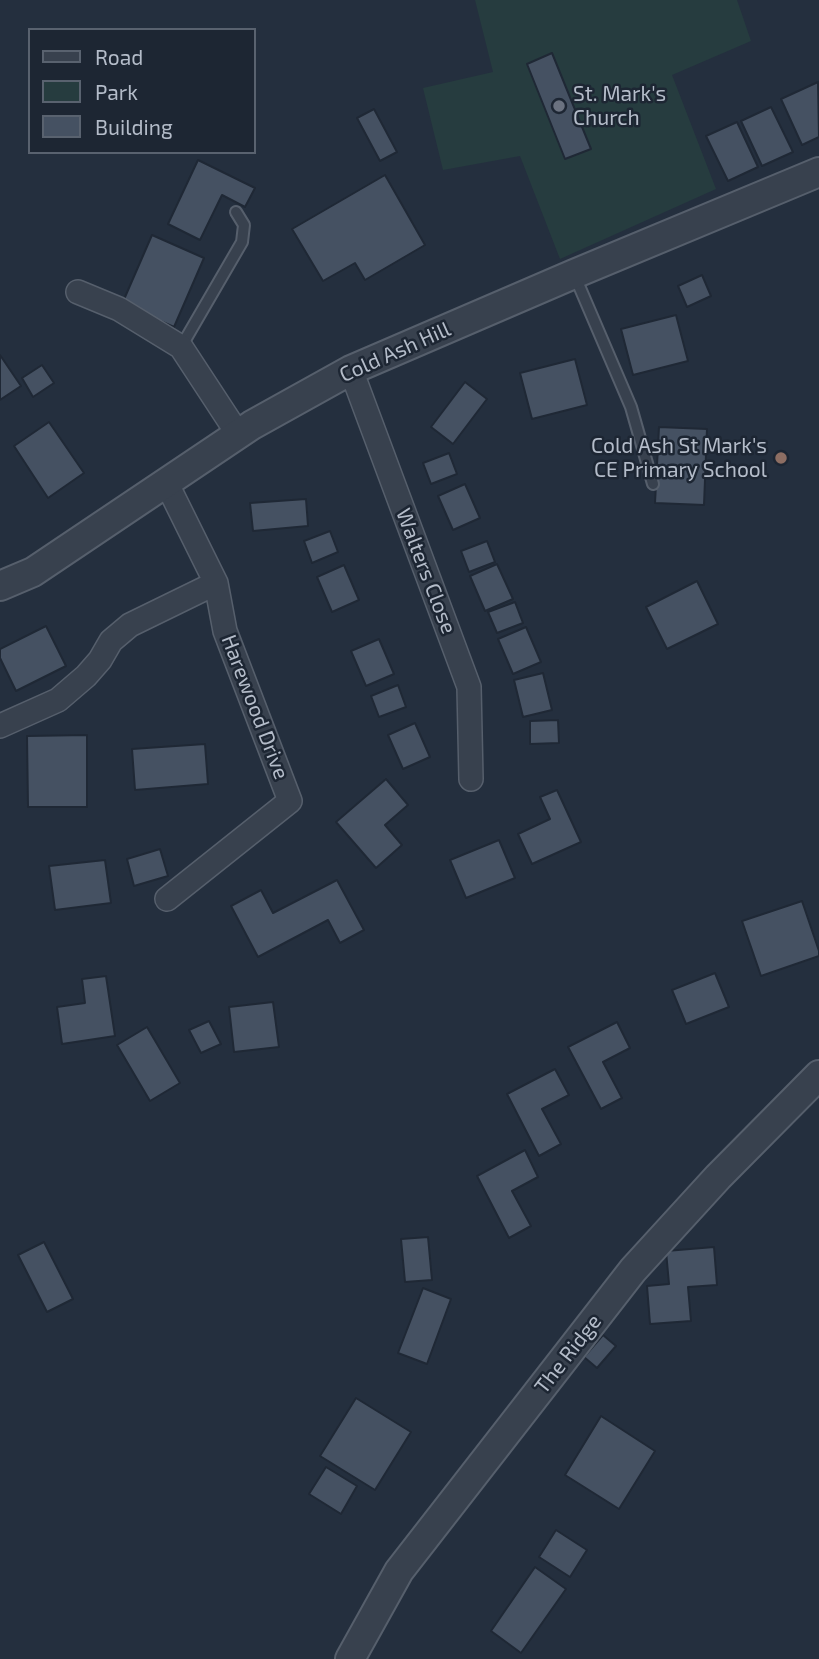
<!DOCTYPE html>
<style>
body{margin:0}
#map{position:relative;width:819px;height:1659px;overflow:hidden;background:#242f3e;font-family:"Exo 2",sans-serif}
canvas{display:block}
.legend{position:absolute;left:28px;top:28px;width:228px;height:126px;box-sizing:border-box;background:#1d2633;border:2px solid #59626f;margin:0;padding:9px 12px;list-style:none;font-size:21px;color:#b4bcc9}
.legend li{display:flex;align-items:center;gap:14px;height:35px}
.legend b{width:35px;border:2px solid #59626f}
</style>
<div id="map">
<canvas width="819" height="1659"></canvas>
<ul class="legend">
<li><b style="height:9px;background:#38414e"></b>Road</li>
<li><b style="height:19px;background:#263c3f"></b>Park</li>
<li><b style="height:19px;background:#455162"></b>Building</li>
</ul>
</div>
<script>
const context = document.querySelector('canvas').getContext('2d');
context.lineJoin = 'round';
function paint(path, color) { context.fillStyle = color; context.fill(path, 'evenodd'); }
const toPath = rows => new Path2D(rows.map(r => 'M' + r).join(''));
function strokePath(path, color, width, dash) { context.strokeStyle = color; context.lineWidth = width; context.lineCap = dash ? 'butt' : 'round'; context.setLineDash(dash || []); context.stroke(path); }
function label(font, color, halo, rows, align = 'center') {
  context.font = font + ' "Exo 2",sans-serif'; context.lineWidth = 5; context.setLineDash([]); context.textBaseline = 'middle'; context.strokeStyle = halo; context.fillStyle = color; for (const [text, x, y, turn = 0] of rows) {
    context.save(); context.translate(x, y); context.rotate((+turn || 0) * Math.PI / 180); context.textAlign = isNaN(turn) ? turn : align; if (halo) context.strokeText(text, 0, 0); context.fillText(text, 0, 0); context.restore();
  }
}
const green = toPath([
 [475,0,737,0,751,41,672,75,716,189,560,259,520,156,443,170,423,88,493,72]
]);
const building = toPath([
 [552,53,591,149,565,159,527,64,552,53],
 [818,82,819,137,802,145,781,99,818,82],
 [771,107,793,152,762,166,741,121,771,107],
 [374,109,397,152,380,161,357,118,374,109],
 [737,122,758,167,728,181,706,136,737,122],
 [198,160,255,188,245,207,222,195,200,240,168,224,198,160],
 [385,175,425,245,365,280,355,263,323,281,292,229,385,175],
 [152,235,204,258,174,327,122,304,152,235],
 [702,275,711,296,687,307,678,286,702,275],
 [676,315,688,361,633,375,621,329,676,315],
 [0,355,21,386,0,400,0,355],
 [575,359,587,405,532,419,520,373,575,359],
 [42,365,54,383,33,397,22,378,42,365],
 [465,382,487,399,453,444,431,427,465,382],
 [49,422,84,473,48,498,14,446,49,422],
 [659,427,707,429,704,505,655,503,659,427],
 [449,453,457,474,431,484,423,463,449,453],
 [465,484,480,518,453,530,438,496,465,484],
 [306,499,308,526,253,531,250,503,306,499],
 [330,531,338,552,312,563,304,541,330,531],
 [487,541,495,562,469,572,461,551,487,541],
 [497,564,513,599,485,611,470,576,497,564],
 [344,565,359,600,332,612,317,577,344,565],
 [697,581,718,624,667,649,646,607,697,581],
 [515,602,523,623,497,633,488,612,515,602],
 [46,626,66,666,16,691,0,658,0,649,46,626],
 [526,627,541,662,513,674,498,639,526,627],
 [379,639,394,674,366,686,351,651,379,639],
 [543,673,552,710,523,717,514,680,543,673],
 [398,685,406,707,379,717,371,696,398,685],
 [558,720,559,743,530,744,530,721,558,720],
 [415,723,430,757,403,769,388,735,415,723],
 [87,735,87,807,28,807,27,736,87,735],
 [205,744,208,784,135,790,132,749,205,744],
 [386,779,408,805,385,825,402,845,376,868,336,822,386,779],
 [557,790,581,842,532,864,518,834,550,819,540,797,557,790],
 [499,840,515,878,466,898,450,860,499,840],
 [160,849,168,876,134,886,127,859,160,849],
 [105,860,111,903,55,910,49,866,105,860],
 [337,880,364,930,340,943,328,920,258,957,231,906,261,890,273,913,337,880],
 [802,901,819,951,819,956,761,976,742,921,802,901],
 [715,973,729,1007,686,1024,672,990,715,973],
 [106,976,115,1036,62,1044,57,1007,85,1003,82,979,106,976],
 [273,1002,279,1047,234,1052,229,1007,273,1002],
 [209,1021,221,1044,201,1053,189,1030,209,1021],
 [617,1022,630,1048,603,1062,622,1098,601,1109,568,1047,617,1022],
 [147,1027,180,1083,150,1101,117,1045,147,1027],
 [555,1069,569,1095,542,1109,561,1144,539,1156,507,1094,555,1069],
 [525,1150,538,1177,512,1191,531,1226,509,1238,477,1176,525,1150],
 [428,1237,432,1280,405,1282,401,1239,428,1237],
 [44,1242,73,1299,47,1312,18,1255,44,1242],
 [714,1247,717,1285,688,1287,691,1321,650,1324,647,1286,669,1284,666,1251,714,1247],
 [423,1288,451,1299,427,1364,398,1353,423,1288],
 [603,1335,616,1346,597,1368,584,1357,603,1335],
 [356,1398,411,1432,375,1490,320,1456,356,1398],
 [601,1416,655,1451,619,1509,565,1475,601,1416],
 [326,1467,357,1486,341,1514,309,1494,326,1467],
 [556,1530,587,1550,570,1577,539,1557,556,1530],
 [535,1567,566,1589,521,1653,491,1631,535,1567]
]);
const service = toPath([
 [574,274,631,407,653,484],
 [181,347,242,242,244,225,236,212]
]);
const minor = toPath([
 [78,292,119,309,181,347,238,434],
 [351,370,469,687,471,779],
 [166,482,216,583],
 [0,726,58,700,86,676,100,660,111,641,130,625,216,583,225,631,290,801,167,899]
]);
const tertiary = toPath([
 [0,586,33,572,252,425,351,370,574,274,819,172],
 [350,1659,399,1571,633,1270,718,1177,819,1075]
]);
const markers = [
 [559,106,7,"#6b7280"],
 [781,458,7,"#8d6e63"]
];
const poiNames = [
 ["St. Mark's",573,94],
 ["Church",573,118],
 ["Cold Ash St Mark's",767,446,"right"],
 ["CE Primary School",767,470,"right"]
];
const streetNames = [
 ["Cold Ash Hill",395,352,-24],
 ["Walters Close",426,571,69],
 ["Harewood Drive",255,707,69],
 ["The Ridge",568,1354,-52]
];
paint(green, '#263c3f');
paint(building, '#455162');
strokePath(building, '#1f2835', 2);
strokePath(service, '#565f6c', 14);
strokePath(minor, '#565f6c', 26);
strokePath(tertiary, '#565f6c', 32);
strokePath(service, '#38414e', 10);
strokePath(minor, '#38414e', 23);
strokePath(tertiary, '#38414e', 28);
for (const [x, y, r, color] of markers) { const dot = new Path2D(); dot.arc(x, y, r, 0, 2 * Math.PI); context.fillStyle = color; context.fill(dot); strokePath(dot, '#1d2633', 2.5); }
label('21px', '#b4bcc9', '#1d2633', poiNames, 'left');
label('21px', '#b4bcc9', '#1d2633', streetNames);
</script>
